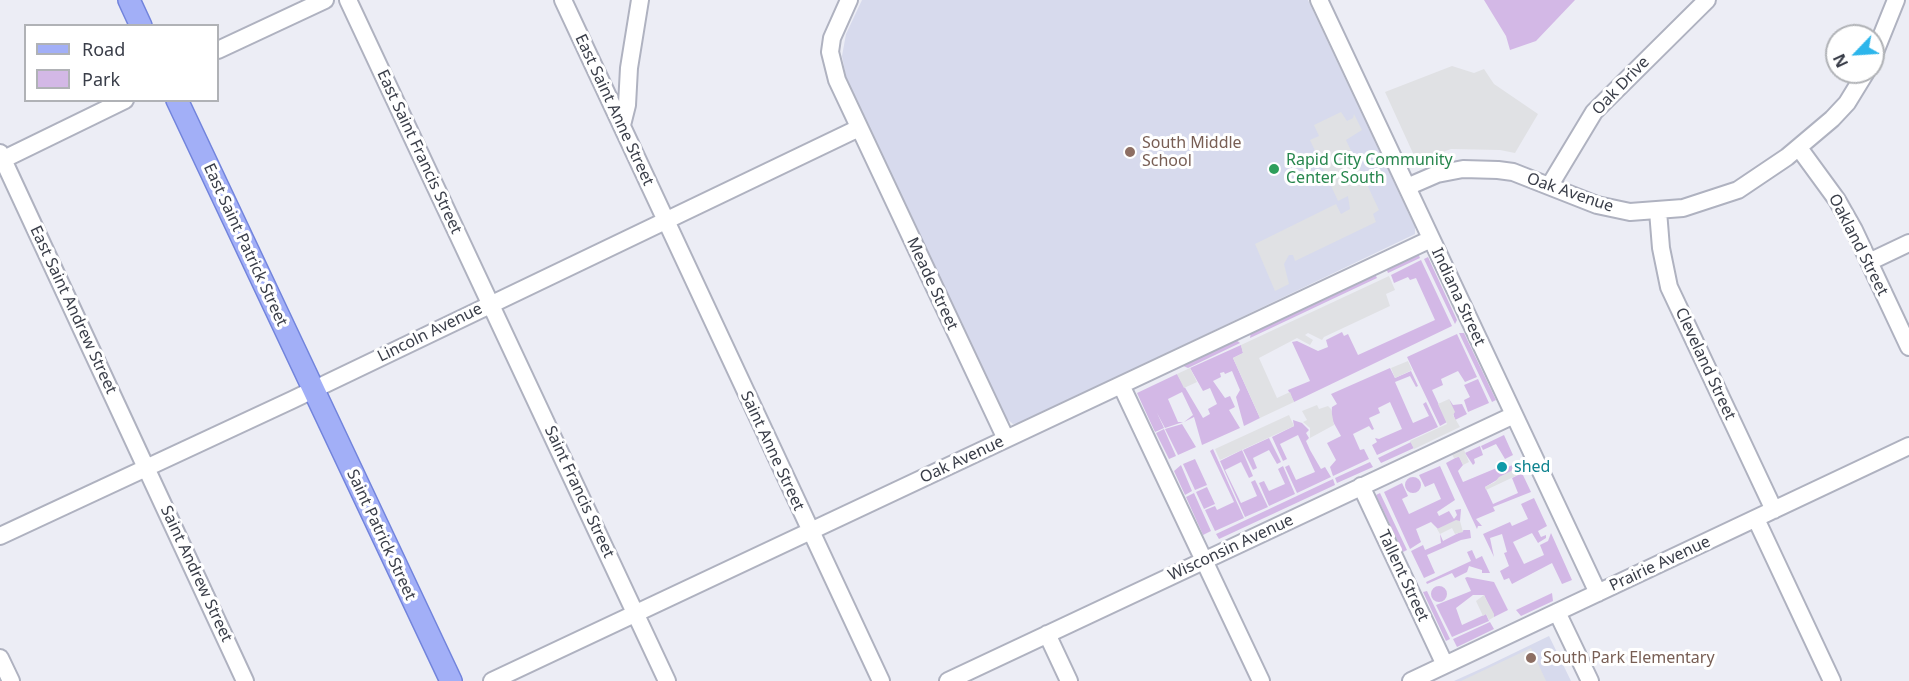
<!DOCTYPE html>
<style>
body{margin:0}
#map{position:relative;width:1909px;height:681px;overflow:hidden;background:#ecedf5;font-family:"Noto Sans",sans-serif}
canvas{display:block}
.legend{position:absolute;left:24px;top:24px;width:195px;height:78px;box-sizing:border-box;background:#fff;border:2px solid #b0b2b6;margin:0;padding:8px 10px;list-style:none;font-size:18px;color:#3a3e49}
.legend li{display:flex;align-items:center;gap:12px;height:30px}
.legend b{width:30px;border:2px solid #b0b2b6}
.north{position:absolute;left:1825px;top:24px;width:60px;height:60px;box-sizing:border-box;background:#fff;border:2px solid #b0b2b6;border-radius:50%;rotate:245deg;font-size:16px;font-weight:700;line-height:24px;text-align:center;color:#3a3e49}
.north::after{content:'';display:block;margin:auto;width:21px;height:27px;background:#2cb5eb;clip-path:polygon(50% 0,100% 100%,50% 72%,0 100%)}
</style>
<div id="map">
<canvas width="1909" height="681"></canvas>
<ul class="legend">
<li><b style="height:8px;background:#a2aff7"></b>Road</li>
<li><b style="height:16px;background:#d3b8e6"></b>Park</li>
</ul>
<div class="north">N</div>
</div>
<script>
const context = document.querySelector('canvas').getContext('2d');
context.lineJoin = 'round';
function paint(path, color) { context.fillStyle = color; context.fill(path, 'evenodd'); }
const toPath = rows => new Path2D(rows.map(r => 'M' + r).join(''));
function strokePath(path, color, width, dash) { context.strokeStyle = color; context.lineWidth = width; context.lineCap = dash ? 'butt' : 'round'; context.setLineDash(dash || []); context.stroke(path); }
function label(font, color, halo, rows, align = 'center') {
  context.font = font + ' "Noto Sans",sans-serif'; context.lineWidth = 6; context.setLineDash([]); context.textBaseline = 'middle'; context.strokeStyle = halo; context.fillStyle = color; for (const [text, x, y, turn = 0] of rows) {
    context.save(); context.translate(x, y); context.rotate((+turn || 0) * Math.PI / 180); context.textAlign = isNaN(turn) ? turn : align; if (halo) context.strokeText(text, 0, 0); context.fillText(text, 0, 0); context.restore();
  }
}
const education = toPath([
 [862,0,1308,0,1415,227,1415,234,1021,423,1013,424,1007,419,846,77,842,56,846,34],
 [1549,636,1571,681,1454,681,1485,667]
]);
const green = toPath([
 [1484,0,1575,0,1536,41,1510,50,1506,36],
 [1418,253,1420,258,1388,273,1386,268],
 [1428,257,1457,320,1455,324,1424,259],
 [1421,260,1452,326,1294,402,1288,390,1310,381,1292,342,1297,341,1318,351,1328,347,1326,340,1342,332,1344,336,1348,334,1358,355,1435,320,1416,278,1410,280,1408,277,1394,283,1391,275],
 [1375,274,1377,278,1250,338,1251,331],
 [1459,333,1464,333,1496,400,1492,402],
 [1457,334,1477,377,1465,382,1458,371,1441,379,1443,385,1432,390,1447,422,1440,426,1407,357],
 [1235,339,1240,343,1188,368,1181,365],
 [1241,345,1243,353,1233,358,1260,418,1244,426,1236,397,1240,390,1232,371,1225,374,1224,372,1220,373,1221,377,1213,381,1225,398,1230,396,1235,407,1229,410,1240,428,1202,445,1194,417,1184,422,1193,415,1182,392,1168,399,1178,422,1183,422,1165,428,1157,413,1164,428,1155,432,1137,393,1177,374,1203,418,1210,414,1208,409,1217,404,1210,388,1203,391,1190,368],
 [1390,368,1395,378,1411,371,1418,386,1416,387,1410,376,1395,382,1413,423,1429,416,1423,404,1426,402,1438,427,1377,455,1372,445,1377,442,1375,438,1379,439,1402,429,1390,402,1378,408,1380,413,1369,418,1374,429,1372,430,1369,426,1353,434,1360,450,1364,449,1369,459,1333,476,1330,467,1336,460,1327,443,1341,436,1331,418,1332,407,1337,404,1331,394],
 [1478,379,1489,403,1468,412,1464,400,1470,397,1464,385],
 [1449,399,1453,405,1462,404,1467,414,1455,420],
 [1293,420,1302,423,1309,430,1306,433,1309,438,1306,441,1310,450,1321,469,1325,467,1331,477,1297,493,1285,467,1289,465,1296,480,1315,472,1298,435,1280,444,1287,459,1283,461,1272,437,1294,426],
 [1182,424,1196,447,1178,455,1165,429],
 [1164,429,1176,456,1169,459,1156,433],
 [1504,435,1513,455,1505,459,1496,444,1483,450,1481,446],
 [1269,438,1281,462,1277,464,1269,450,1253,458,1257,468,1253,470,1243,450],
 [1411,442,1414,448,1381,463,1378,458],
 [1480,446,1483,455,1474,459,1475,463,1473,465,1465,453],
 [1213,449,1244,518,1215,531,1205,510,1215,506,1217,510,1234,502,1210,451],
 [1242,450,1253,476,1249,478,1241,462,1225,470,1241,503,1257,496,1251,482,1255,480,1268,507,1245,517,1220,461],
 [1459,456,1463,465,1458,471,1463,482,1499,467,1501,470,1517,463,1519,467,1485,487,1493,504,1518,493,1512,478,1522,473,1531,492,1493,507,1495,511,1476,519,1482,526,1478,526,1477,529,1446,463],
 [1195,459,1207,485,1195,490,1183,464],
 [1370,462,1373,467,1337,483,1335,478],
 [1181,465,1192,491,1185,495,1174,471],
 [1283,466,1295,494,1269,506,1259,483,1264,481,1269,491,1285,484,1278,469],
 [1440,466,1455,500,1437,512,1439,516,1449,511,1454,519,1457,515,1455,510,1461,509,1460,521,1438,529,1431,522,1416,529,1421,542,1410,549,1384,492,1402,483,1408,496,1402,499,1409,514,1441,499,1434,483,1425,487,1419,475],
 '1405 485a8 8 0 1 1 16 0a8 8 0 1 1-16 0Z',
 [1333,479,1335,485,1219,539,1216,534],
 [1207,487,1215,504,1204,509,1196,492],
 [1194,493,1211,531,1203,535,1186,497],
 [1380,493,1407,550,1403,552,1376,495],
 [1534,498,1547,526,1538,531,1541,537,1546,535,1546,538,1538,543,1532,533,1513,542,1524,564,1544,555,1540,545,1548,541,1551,533,1572,580,1562,584,1552,563,1512,584,1509,578,1504,580,1500,571,1509,566,1504,553,1507,552,1502,534,1490,538,1494,557,1483,534,1510,522,1512,526,1528,519,1521,504],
 [1464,530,1470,530,1471,538,1461,540,1427,555,1435,573,1424,578,1411,551,1423,545,1425,550,1441,543,1440,534,1443,541],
 [1472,550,1476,559,1482,556,1490,573,1482,573,1482,570,1469,566,1467,572,1455,578,1452,573,1427,584,1426,582,1471,561,1467,552],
 [1467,577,1494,582,1508,610,1494,617,1484,595,1473,595,1456,608,1462,625,1486,614,1489,621,1452,637,1436,605,1471,591,1465,578],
 '1431 594a8 8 0 1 1 16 0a8 8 0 1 1-16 0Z',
 [1427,591,1450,639,1446,641,1423,592],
 [1552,593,1553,601,1521,616,1516,610],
 [1490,622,1494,629,1457,647,1453,639]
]);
const parking = toPath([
 [1452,66,1474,73,1484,69,1494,84,1538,114,1515,153,1500,150,1451,149,1417,162,1385,92],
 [1341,112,1347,121,1353,118,1354,114,1362,130,1346,140,1379,210,1373,214,1376,222,1295,261,1293,255,1289,255,1284,264,1289,284,1275,291,1255,244,1336,204,1341,214,1350,209,1348,196,1338,201,1310,140,1319,136,1314,125],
 [1389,276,1395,290,1386,294,1390,306,1324,337,1322,340,1308,333,1305,335,1313,340,1310,345,1297,338,1259,358,1277,398,1290,392,1294,402,1260,418,1233,358,1243,353,1241,345],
 [1408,361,1412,370,1395,378,1391,368],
 [1190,368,1197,382,1184,388,1177,374],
 [1449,399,1455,412,1453,415,1460,427,1414,449,1410,441,1447,424,1438,404],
 [1317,405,1319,409,1328,406,1331,409,1334,425,1310,438,1310,428,1303,422,1307,420,1302,411],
 [1289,415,1294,426,1220,460,1215,449],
 [1462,445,1469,462,1463,465,1459,457,1454,458,1450,451],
 [1519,467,1522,473,1486,490,1485,487,1495,482,1499,477],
 [1456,520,1460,521,1463,532,1455,534,1452,528,1440,534,1437,529],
 [1484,595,1494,614,1494,617,1489,620,1486,614,1483,616,1476,601],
 [1531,648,1546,681,1461,681]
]);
const minor = toPath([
 [348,0,667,681],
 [563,0,881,681],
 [849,0,832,38,830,52,837,80,1006,439],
 [1319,0,1598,593],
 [218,50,325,0],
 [1873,57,1896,0],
 [622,125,627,105,629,68,640,0],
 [1799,148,1837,200,1854,230,1909,347],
 [0,153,245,681],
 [0,161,125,100],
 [1550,185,1594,112,1707,0],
 [1407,187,1437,174,1463,169,1498,170,1513,172,1597,205,1630,212,1683,208,1738,190,1787,157,1832,119,1847,103,1866,72],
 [1658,211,1661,248,1669,287,1774,510],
 [1869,262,1909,243],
 [1121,385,1261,681],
 [1361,486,1445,665],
 [1756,519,1832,681],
 [0,536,292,400,859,128],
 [1557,612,1590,681],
 [1047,634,1069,681],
 [0,658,11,681],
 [492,681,1431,239],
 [948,681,1514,415],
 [1411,681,1909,446]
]);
const major = toPath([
 [129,0,141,26],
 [177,100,451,681]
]);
const markers = [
 [1130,152,6,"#8d6e63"],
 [1274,169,6,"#2e9e5b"],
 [1502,467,6,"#0f9aa8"],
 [1531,658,6,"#8d6e63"]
];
const streetNames = [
 ["Oak Drive",1621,86,-46],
 ["East Saint Anne Street",614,110,65],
 ["East Saint Francis Street",419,152,65],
 ["Oak Avenue",1570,193,19],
 ["East Saint Patrick Street",245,245,65],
 ["Oakland Street",1858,245,63],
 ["Meade Street",932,284,65],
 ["Indiana Street",1458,297,65],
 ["East Saint Andrew Street",73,310,65],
 ["Lincoln Avenue",430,333,-26],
 ["Cleveland Street",1705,364,65],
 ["Saint Anne Street",772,451,65],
 ["Oak Avenue",962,460,-25],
 ["Saint Francis Street",579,492,65],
 ["Saint Patrick Street",381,535,65],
 ["Wisconsin Avenue",1231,548,-25],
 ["Prairie Avenue",1660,564,-25],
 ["Saint Andrew Street",196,574,65],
 ["Tallent Street",1403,576,65]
];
const educationNames = [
 ["South Middle",1142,143],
 ["School",1142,161],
 ["South Park Elementary",1543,658]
];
const leisureNames = [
 ["Rapid City Community",1286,160],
 ["Center South",1286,178]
];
const cultureNames = [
 ["shed",1514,467]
];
paint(education, '#d7daed');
paint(green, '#d3b8e6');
paint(parking, '#e0e1e4');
strokePath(minor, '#afb2c0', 20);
strokePath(major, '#7284dc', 24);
strokePath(minor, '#fff', 16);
strokePath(major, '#a2aff7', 21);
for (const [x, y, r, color] of markers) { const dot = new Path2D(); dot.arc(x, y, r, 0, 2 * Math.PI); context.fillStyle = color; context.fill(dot); strokePath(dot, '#fff', 2); }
label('16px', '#3a3e49', '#fff', streetNames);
label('16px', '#785e54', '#fff', educationNames, 'left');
label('16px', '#27864d', '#fff', leisureNames, 'left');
label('16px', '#0d838f', '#fff', cultureNames, 'left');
</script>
